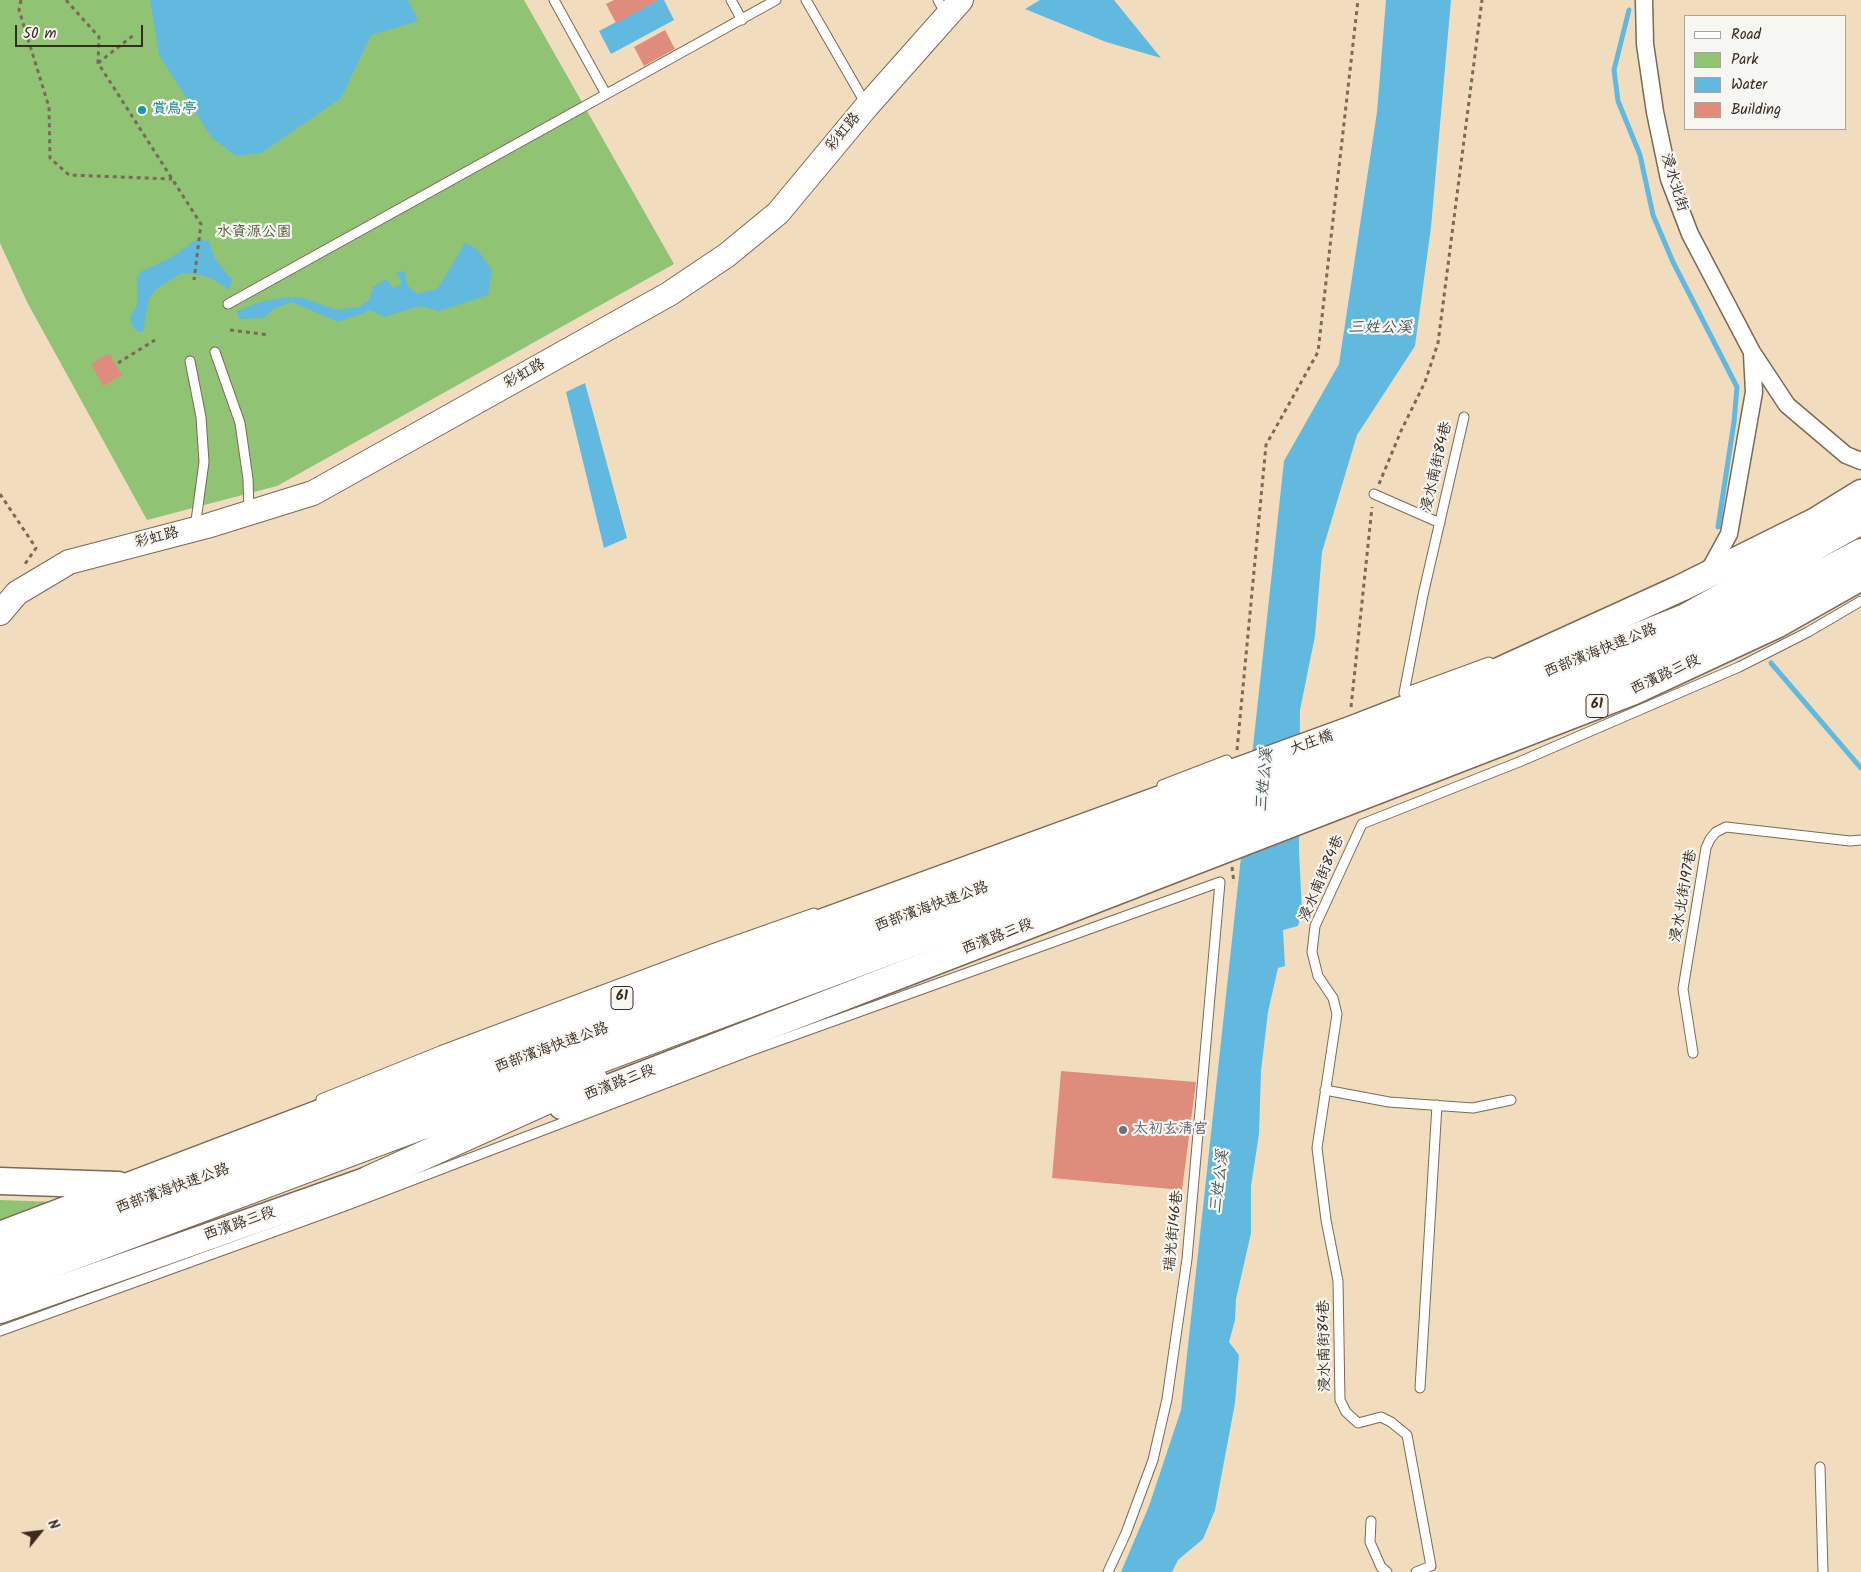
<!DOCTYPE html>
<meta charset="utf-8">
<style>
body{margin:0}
#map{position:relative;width:1861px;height:1572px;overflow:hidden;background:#f1ddbe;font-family:Kalam,sans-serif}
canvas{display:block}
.legend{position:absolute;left:1684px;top:15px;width:162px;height:115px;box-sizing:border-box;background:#f6f6f2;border:1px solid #aba49d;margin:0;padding:6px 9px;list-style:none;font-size:15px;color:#3b2a1e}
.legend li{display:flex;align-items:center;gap:10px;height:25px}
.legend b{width:25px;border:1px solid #aba49d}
.north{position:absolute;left:15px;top:1507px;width:50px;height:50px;-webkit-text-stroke:4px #f6f6f2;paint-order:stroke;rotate:61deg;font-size:14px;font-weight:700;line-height:20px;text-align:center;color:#3b2a1e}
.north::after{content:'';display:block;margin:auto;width:18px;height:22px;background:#3b2a1e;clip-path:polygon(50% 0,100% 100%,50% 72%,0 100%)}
.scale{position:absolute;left:15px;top:25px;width:128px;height:22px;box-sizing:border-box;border:2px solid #3b2a1e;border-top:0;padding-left:6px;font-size:15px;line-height:18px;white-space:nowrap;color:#3b2a1e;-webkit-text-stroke:4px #f6f6f2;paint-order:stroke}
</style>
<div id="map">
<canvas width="1861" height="1572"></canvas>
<ul class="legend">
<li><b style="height:6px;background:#fff"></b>Road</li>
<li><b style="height:14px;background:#90c374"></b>Park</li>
<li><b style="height:14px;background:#62b9df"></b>Water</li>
<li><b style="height:14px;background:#e08c7d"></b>Building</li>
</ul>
<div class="north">N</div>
<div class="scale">50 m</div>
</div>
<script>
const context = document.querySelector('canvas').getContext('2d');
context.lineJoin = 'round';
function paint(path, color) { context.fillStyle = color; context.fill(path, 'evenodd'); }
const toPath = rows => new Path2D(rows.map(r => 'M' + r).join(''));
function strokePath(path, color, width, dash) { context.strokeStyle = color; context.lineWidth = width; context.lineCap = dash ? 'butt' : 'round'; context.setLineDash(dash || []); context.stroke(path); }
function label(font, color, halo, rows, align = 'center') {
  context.font = font + ' Kalam,"LXGW WenKai TC",sans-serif'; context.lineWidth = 4.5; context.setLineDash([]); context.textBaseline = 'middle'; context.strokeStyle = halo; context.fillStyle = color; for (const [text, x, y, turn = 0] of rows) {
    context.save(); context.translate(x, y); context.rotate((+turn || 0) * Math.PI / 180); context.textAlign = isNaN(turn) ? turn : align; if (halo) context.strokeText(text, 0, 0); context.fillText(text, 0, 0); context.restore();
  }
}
const green = toPath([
 [0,0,524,0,674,264,277,486,147,520,27,302,0,243],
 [0,1200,57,1202,0,1223]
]);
const water = toPath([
 [150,0,408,0,418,21,371,35,341,98,261,153,236,156,211,137,159,55],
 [658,0,664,0,674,20,611,54,599,31],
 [1040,0,1114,0,1161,58,1106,42,1025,9],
 [1386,0,1451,0,1431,227,1415,346,1357,435,1322,552,1315,636,1300,710,1299,851,1302,912,1298,926,1283,930,1285,966,1278,968,1268,1012,1261,1071,1259,1134,1251,1186,1251,1233,1236,1299,1235,1320,1229,1342,1239,1355,1235,1403,1215,1510,1203,1539,1178,1560,1172,1572,1121,1572,1149,1506,1181,1410,1284,461,1339,364,1377,112],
 [197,239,209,241,214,257,232,280,229,290,213,279,201,275,182,273,156,289,149,298,143,331,138,332,132,326,130,317,137,305,137,278,140,272,170,258],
 [465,243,477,249,492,270,488,295,439,311,420,306,384,317,371,310,338,322,292,302,273,309,264,318,239,319,237,311,260,302,281,298,301,297,336,310,359,307,369,300,373,287,386,279,393,288,402,284,396,273,405,271,407,285,417,294,438,288],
 [585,383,627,538,604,548,566,392]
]);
const stream = toPath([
 [1629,10,1614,70,1618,101,1640,155,1653,215,1673,262,1737,387,1734,422,1718,527],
 [1771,663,1861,768]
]);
const building = toPath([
 [614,0,658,0,616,23,606,4],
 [665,30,675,49,644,66,634,47],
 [109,353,122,375,103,386,91,364],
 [1061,1071,1196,1082,1182,1190,1052,1178]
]);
const path = toPath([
 [21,0,19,10,49,107,50,158,69,175,172,179],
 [66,0,99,37,98,63,201,224,194,280],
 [98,63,135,34],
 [230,330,269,335],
 [118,363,155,340],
 [1379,484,1401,431,1425,382,1438,343,1482,0],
 [0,494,36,548,25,564],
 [1351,707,1372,507],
 [1237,750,1266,445,1318,352,1358,0],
 [1232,867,1234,883]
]);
const lane = toPath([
 [554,0,606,94],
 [731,0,742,20],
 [806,0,867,106],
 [938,0,946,15],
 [228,304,776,0],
 [215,352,240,423,248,479,249,512],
 [190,361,201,417,204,462,195,528],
 [1374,494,1440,523],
 [1404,693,1489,662],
 [1404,693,1423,595,1464,417],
 [1162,785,1227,760],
 [1693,1053,1683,989,1706,848,1710,839,1716,832,1726,827,1850,841,1861,840],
 [1325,1090,1389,1102,1473,1108,1511,1100],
 [321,1099,440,1051,712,949,814,913],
 [0,1331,345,1206,750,1051,1220,882,1187,1259,1167,1399,1153,1460,1126,1533,1108,1572],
 [1420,1388,1437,1105],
 [1820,1467,1823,1572],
 [1371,1521,1370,1542,1381,1567,1387,1572],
 [1416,1572,1431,1566,1407,1435,1391,1422,1381,1417,1358,1423,1346,1412,1340,1400,1338,1281,1326,1220,1317,1148,1337,1014,1333,998,1318,976,1312,952,1315,926,1362,824,1519,762,1739,667,1808,632,1861,601]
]);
const street = toPath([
 [1644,0,1645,44,1655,112,1669,179,1690,234,1752,352,1787,405,1846,455,1861,461],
 [1707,574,1729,534,1754,392,1752,354]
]);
const secondary = toPath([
 [0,613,17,593,69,562,207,526,313,493,669,294,727,255,778,213,867,106,961,0]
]);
const primary = toPath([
 [812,926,1350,730,1479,680,1681,588,1814,522,1861,493],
 [562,1106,1632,692,1778,624,1861,577],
 [0,1181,118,1185],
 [0,1235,740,953],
 [0,1310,391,1172]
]);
const highway = toPath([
 [720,960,837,925],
 [369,1180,593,1079],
 [0,1254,1334,758,1686,618,1861,520],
 [0,1283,1346,780,1701,638,1861,553]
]);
const markers = [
 [142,110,5,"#0f9aa8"],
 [1123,1130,5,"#6b7280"]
];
const shields = [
 [1597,706,22],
 [622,998,22]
];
const shieldNames = [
 ["61",1597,706],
 ["61",622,998]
];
const cultureNames = [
 ["賞鳥亭",152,110]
];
const streetNames = [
 ["彩虹路",844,133,-50],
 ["浸水北街",1673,183,73],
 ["彩虹路",525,375,-29],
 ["浸水南街84巷",1438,467,-77],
 ["彩虹路",157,539,-14],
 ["西部濱海快速公路",1601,652,-22],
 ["西濱路三段",1666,676,-25],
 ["大庄橋",1312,744,-20],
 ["浸水南街84巷",1323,879,-67],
 ["浸水北街197巷",1685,896,-80],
 ["西部濱海快速公路",932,908,-20],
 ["西濱路三段",998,938,-21],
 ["西部濱海快速公路",552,1049,-20],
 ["西濱路三段",620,1084,-21],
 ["西部濱海快速公路",173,1190,-20],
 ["西濱路三段",240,1225,-19],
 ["瑞光街146巷",1175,1231,-84],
 ["浸水南街84巷",1326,1346,-91]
];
const parkNames = [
 ["水資源公園",254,233]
];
const worshipNames = [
 ["太初玄清宮",1133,1130]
];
const waterNames = [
 ["三姓公溪",1380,329],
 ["三姓公溪",1266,780,-85],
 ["三姓公溪",1221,1182,-83]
];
paint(green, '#90c374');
paint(water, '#62b9df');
strokePath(stream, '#62b9df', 5);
paint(building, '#e08c7d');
strokePath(lane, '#7b6956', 11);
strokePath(street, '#7b6956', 19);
strokePath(secondary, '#7b6956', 26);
strokePath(primary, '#7b6956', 29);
strokePath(highway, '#7b6956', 30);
strokePath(path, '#7b6956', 3, [4, 4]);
strokePath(lane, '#fff', 9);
strokePath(street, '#fff', 16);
strokePath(secondary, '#fff', 24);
strokePath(primary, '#fff', 26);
strokePath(highway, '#fff', 28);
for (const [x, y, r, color] of markers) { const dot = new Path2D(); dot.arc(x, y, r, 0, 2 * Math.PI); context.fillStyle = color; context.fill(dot); strokePath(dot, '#f6f6f2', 2); }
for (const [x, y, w] of shields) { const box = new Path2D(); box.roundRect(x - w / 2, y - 11.5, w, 23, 4); context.fillStyle = '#f6f6f2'; context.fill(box); strokePath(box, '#3b2a1e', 1); }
label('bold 14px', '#3b2a1e', null, shieldNames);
label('15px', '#0d838f', '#f6f6f2', cultureNames, 'left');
label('15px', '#3b2a1e', '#f6f6f2', streetNames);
label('15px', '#545838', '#f6f6f2', parkNames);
label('15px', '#5b616d', '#f6f6f2', worshipNames, 'left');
label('italic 16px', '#475558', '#f6f6f2', waterNames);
</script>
